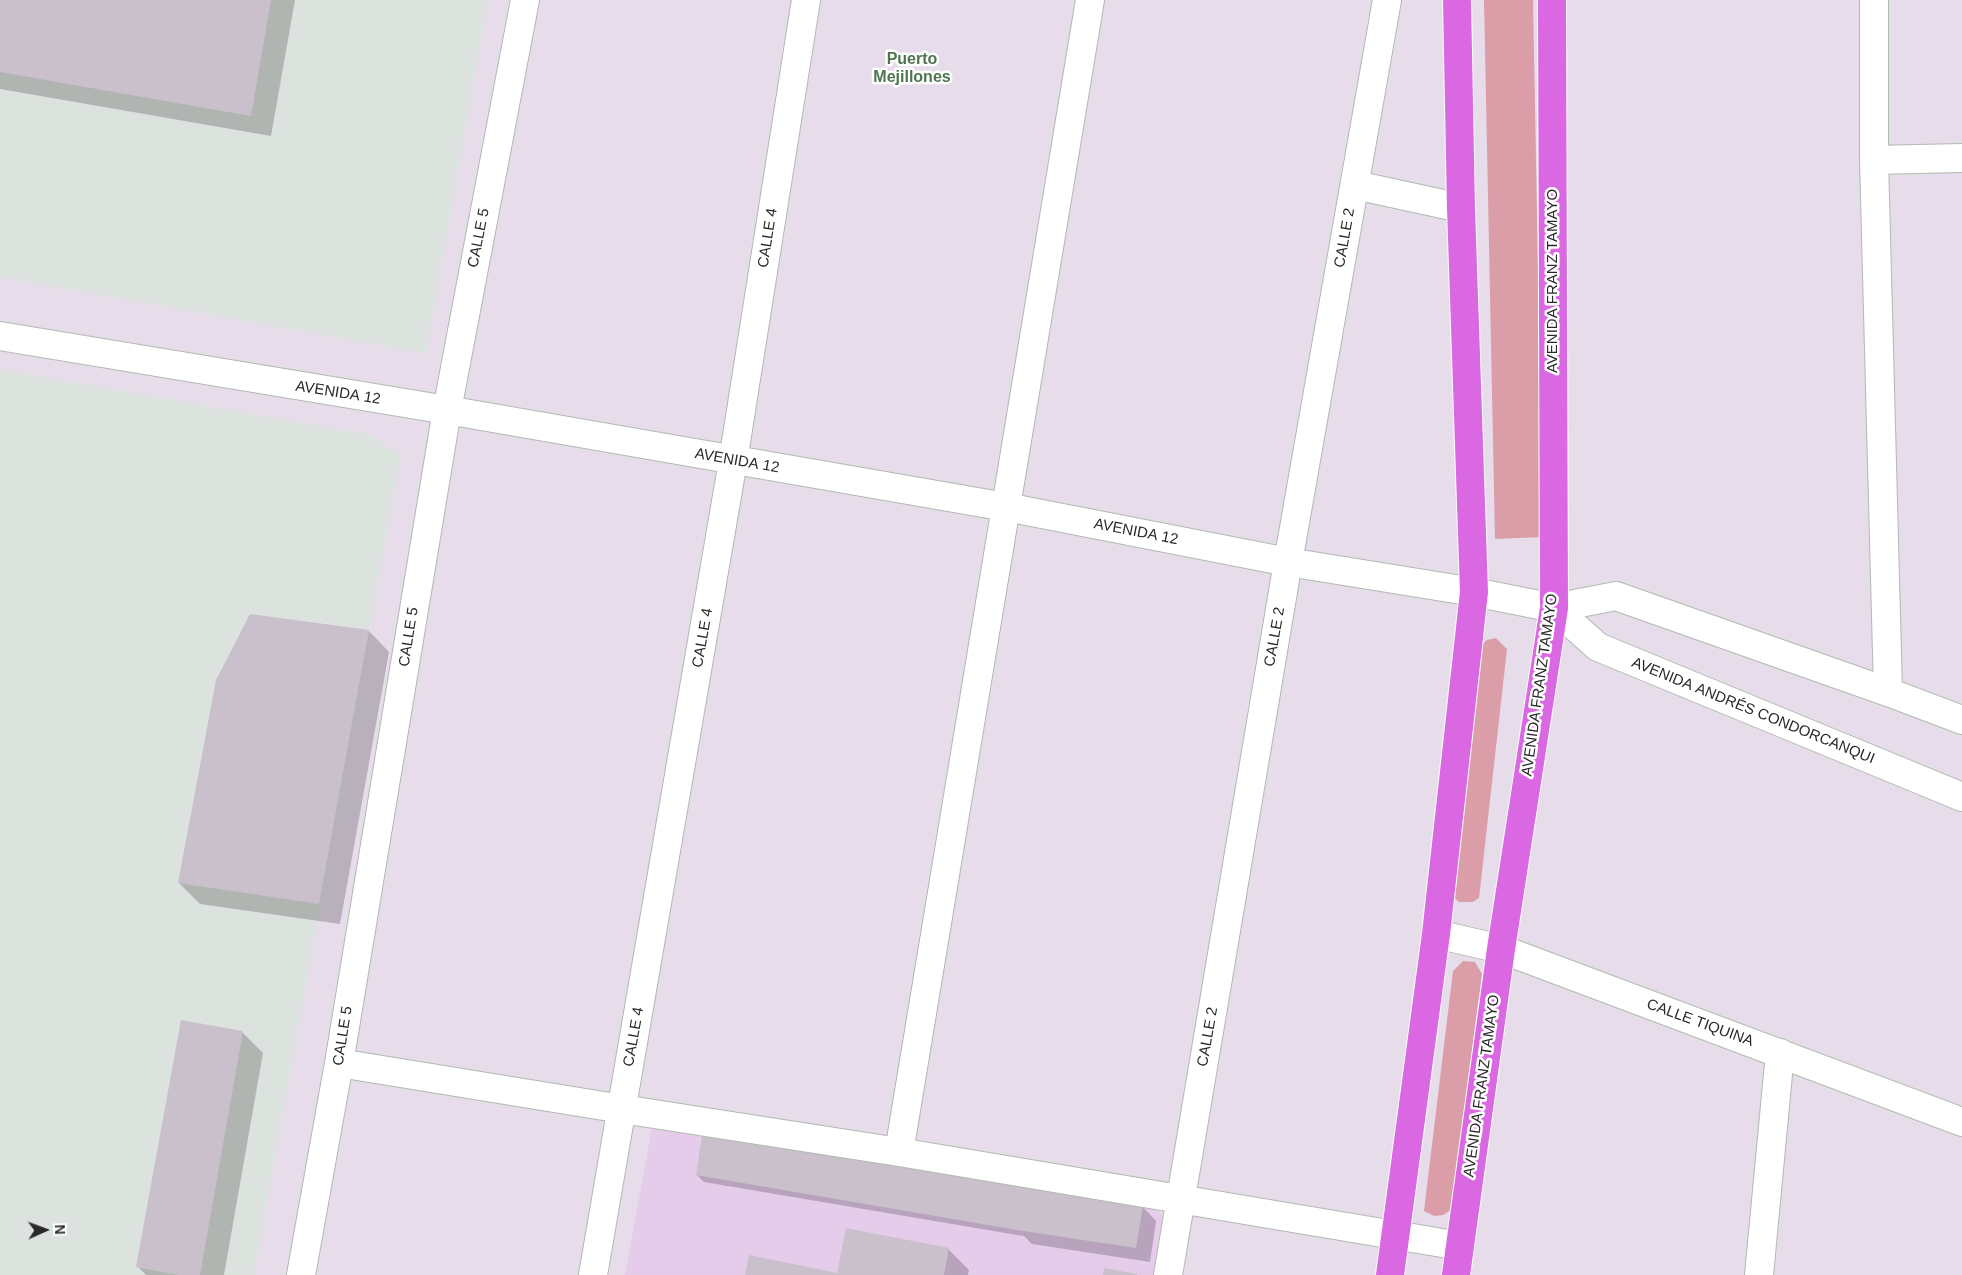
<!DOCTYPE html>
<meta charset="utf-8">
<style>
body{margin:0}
#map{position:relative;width:1962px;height:1275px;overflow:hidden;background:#e6dcea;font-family:Arial,sans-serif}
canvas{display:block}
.north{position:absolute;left:20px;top:1205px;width:50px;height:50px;-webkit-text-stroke:4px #fff;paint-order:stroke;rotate:88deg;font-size:14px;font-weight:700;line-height:20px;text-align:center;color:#292929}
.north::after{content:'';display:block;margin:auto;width:18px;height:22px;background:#292929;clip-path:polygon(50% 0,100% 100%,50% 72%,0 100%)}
</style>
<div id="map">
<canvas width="1962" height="1275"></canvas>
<div class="north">N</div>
</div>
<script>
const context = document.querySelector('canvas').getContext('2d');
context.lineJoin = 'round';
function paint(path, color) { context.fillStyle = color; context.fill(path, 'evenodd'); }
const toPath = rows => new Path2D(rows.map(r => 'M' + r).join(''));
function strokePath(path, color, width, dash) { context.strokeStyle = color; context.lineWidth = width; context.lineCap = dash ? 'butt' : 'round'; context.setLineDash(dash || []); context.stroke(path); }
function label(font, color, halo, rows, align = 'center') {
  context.font = font + ' Arial,sans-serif'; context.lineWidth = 5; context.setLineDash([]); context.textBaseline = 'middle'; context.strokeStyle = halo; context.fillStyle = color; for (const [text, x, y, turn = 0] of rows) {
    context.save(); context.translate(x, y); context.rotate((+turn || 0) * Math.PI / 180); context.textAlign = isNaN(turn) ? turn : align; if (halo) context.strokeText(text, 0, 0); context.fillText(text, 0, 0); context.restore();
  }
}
const industrial = toPath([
 [0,0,488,0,426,354,0,277],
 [0,369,367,434,401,455,254,1275,0,1275]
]);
const education = toPath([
 [652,1128,1155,1207,1164,1218,1154,1275,625,1275]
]);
const green = toPath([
 [1484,0,1533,0,1543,537,1495,539],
 [1496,638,1507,649,1479,898,1473,902,1459,902,1453,897,1481,645,1487,640],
 [1463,961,1475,962,1482,974,1451,1210,1443,1215,1434,1216,1424,1211,1453,971]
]);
const shadow = toPath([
 [0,0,295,0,271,136,0,89],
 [369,631,389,652,340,924,200,904,179,883],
 [242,1032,263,1053,224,1275,146,1275,138,1267],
 [697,1175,1142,1206,1156,1221,1150,1262,1032,1244,1023,1235,1023,1236,704,1182],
 [948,1249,969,1270,968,1275,746,1275,838,1274]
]);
const building = toPath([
 [0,0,271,0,251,116,0,72],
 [250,614,369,630,319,904,178,883,216,680],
 [181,1020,243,1031,200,1275,179,1275,136,1267],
 [702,1135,1143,1205,1136,1248,1017,1230,696,1175],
 [846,1228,949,1248,944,1275,745,1275,749,1255,837,1273],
 [1104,1268,1137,1274,1137,1275,1103,1275]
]);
const minor = toPath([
 [1874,0,1874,160,1888,692],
 [1874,160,1962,158],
 [1355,185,1461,208],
 [0,336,447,410,1006,507,1288,562,1474,592,1554,608,1616,596,1888,692,1962,720],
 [1554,608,1598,647,1962,797],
 [1436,934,1501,949,1962,1122],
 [339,1063,622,1109,899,1152,1460,1246],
 [899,1152,1090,0],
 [301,1275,339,1063,447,410,525,0],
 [593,1275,733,461,806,0],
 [1168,1275,1288,562,1387,0],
 [1759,1275,1780,1053]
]);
const major = toPath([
 [1390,1275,1436,934,1474,592,1461,208,1457,0],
 [1456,1275,1501,949,1554,608,1552,0]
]);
const streetNames = [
 ["CALLE 5",479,238,-79],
 ["CALLE 4",768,238,-81],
 ["CALLE 2",1345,238,-80],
 ["AVENIDA FRANZ TAMAYO",1553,281,-90],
 ["AVENIDA 12",338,393,9],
 ["AVENIDA 12",737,461,10],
 ["AVENIDA 12",1136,532,11],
 ["CALLE 5",409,637,-81],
 ["CALLE 2",1275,637,-80],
 ["CALLE 4",703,638,-80],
 ["AVENIDA FRANZ TAMAYO",1540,685,-82],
 ["AVENIDA ANDRÉS CONDORCANQUI",1753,711,22],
 ["CALLE TIQUINA",1700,1023,20],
 ["CALLE 5",343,1036,-81],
 ["CALLE 4",634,1037,-80],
 ["CALLE 2",1208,1037,-80],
 ["AVENIDA FRANZ TAMAYO",1482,1086,-82]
];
const neighbourhoodNames = [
 ["Puerto",912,60],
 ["Mejillones",912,78]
];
paint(industrial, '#dce3df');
paint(education, '#e5ccea');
paint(green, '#db9da8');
paint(shadow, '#0003');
paint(building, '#c9c0cc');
strokePath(minor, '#b0bbaf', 30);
strokePath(major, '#fff', 30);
strokePath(minor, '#fff', 28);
strokePath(major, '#d968e2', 28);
label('15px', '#292929', '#fff', streetNames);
label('bold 16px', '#4e754e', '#fff', neighbourhoodNames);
</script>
